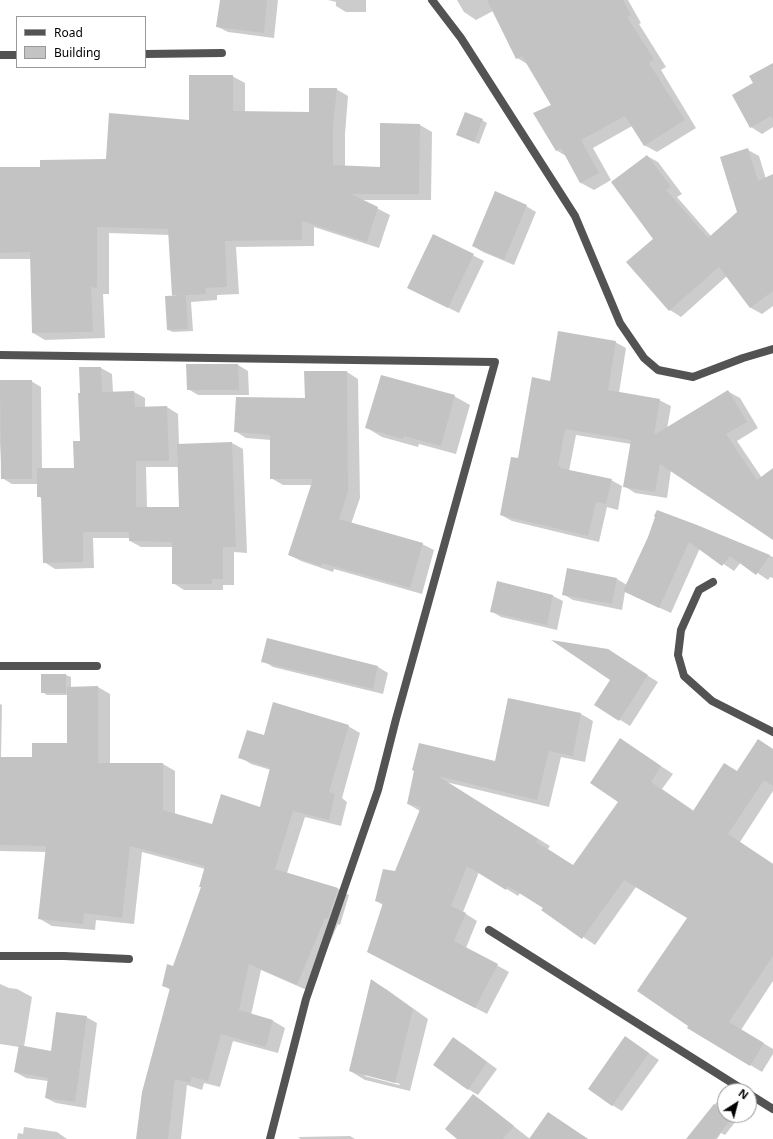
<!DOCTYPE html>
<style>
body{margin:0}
#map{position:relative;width:773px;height:1139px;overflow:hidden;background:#fff;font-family:"Noto Sans",sans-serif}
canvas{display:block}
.legend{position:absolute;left:16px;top:16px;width:130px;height:52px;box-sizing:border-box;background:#fff;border:1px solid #999;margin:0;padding:5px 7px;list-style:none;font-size:12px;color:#000}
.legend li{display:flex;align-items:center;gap:8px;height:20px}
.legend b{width:20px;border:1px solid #999}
.north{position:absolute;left:717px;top:1083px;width:40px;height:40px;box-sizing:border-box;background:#fff;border:1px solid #999;border-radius:50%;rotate:36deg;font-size:11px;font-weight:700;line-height:16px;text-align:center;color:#000}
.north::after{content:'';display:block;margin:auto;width:14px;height:18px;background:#000;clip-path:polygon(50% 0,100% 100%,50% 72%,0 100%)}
</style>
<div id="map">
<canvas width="773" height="1139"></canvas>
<ul class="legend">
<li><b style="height:5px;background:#535353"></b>Road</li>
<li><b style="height:11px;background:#c3c3c3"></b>Building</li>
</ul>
<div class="north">N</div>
</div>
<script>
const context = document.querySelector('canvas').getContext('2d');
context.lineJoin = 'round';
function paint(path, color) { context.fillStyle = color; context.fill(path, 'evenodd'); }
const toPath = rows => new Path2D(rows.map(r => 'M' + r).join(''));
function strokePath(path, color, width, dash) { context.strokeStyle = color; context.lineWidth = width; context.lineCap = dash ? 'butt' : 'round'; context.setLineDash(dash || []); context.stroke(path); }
const shadow = toPath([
 [221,0,278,0,274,38,228,32,218,27],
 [328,0,366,0,366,12,346,12,336,6,336,2],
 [457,0,628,0,641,23,639,24,666,67,661,70,696,128,657,152,644,145,632,126,593,148,611,180,594,190,581,183,566,156,556,150,553,106,529,65,517,58,493,11,476,20,464,12],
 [773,64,773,127,762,134,751,127,754,83],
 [232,76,245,83,245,112,310,113,336,89,348,96,345,134,345,167,381,168,420,125,432,132,431,200,361,200,390,215,379,248,314,227,314,246,236,247,239,294,217,295,217,300,191,302,193,331,173,332,168,330,176,297,169,235,109,233,109,294,103,294,105,338,45,340,33,333,31,259,0,259,0,168,41,168,106,160,190,121],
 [482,120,487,123,479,144,458,135],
 [748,150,759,156,766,179,773,175,773,306,762,314,751,308,727,276,681,317,670,310,655,239,647,156,658,162,682,194,677,197,711,236,738,213],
 [526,206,536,212,514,265,483,252,473,246],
 [433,235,484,261,459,313,418,293],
 [615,342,626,348,619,393,659,400,671,406,667,429,729,392,740,398,758,428,737,441,762,478,773,470,773,539,671,470,667,498,635,493,624,486,631,444,576,435,569,471,611,480,622,486,618,510,607,507,599,542,512,521,501,515,519,459,551,382],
 [187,365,238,365,248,371,249,395,198,395,188,389],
 [80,368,101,368,112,374,113,393,134,392,145,398,145,408,167,407,178,414,179,445,232,443,243,449,247,553,234,552,234,585,223,585,223,590,184,590,173,583,173,547,141,547,130,541,130,538,93,538,94,568,55,569,44,562,43,499,38,496,38,484,12,484,2,478,0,442,0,383,31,381,41,387,42,469,75,469,81,442,81,394],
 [146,467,178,467,180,508,147,508],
 [347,372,358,379,360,498,351,524,422,544,434,550,422,594,334,569,333,572,301,561,289,555,312,485,283,485,271,478,271,440,246,438,235,431,306,399],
 [454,396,470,405,456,454,419,444,418,447,382,437,367,428],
 [658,511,773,557,773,578,770,577,768,580,741,562,734,571,700,548,671,613,625,592,622,610,573,600,563,594,617,579,627,585,649,538],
 [498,583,553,596,563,601,557,630,501,617,491,611],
 [268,639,378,667,388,673,383,694,273,667,263,661],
 [616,656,658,682,630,726,596,705,612,680],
 [42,675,66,675,71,677,71,688,98,687,110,694,110,764,163,764,175,771,175,814,213,825,261,808,271,770,251,764,240,757,264,736,348,726,360,733,342,798,347,802,341,826,305,817,287,873,337,888,349,895,340,925,338,924,309,991,261,970,251,1015,273,1021,285,1028,278,1053,233,1041,220,1087,204,1083,202,1090,187,1085,181,1139,137,1139,171,990,163,986,174,967,202,887,205,869,142,852,134,924,96,920,95,930,52,926,40,919,47,852,0,851,0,704,2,705,1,758,33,758,68,744,68,695,47,695,42,692],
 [508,699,581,714,593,721,585,762,561,757,549,807,446,782,550,846,548,849,574,866,619,801,632,747,673,774,662,789,694,811,738,772,773,749,773,791,740,842,773,864,773,981,741,1030,773,1049,773,1054,762,1072,688,1028,688,918,636,887,595,945,543,910,544,908,520,893,518,896,479,872,463,912,477,921,466,948,509,972,487,1014,368,952,383,905,376,901,395,873,420,811,408,804,415,771,496,762],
 [372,981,386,989,428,1019,410,1091,365,1080,350,1071],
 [365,1074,400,1084,399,1085,365,1076],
 [0,984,9,988,17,989,32,997,24,1047,52,1052,86,1017,97,1023,86,1108,56,1103,46,1098,48,1081,26,1078,15,1072,19,1047,0,1044],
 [625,1037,659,1060,622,1111,612,1105],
 [463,1044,497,1069,478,1095,468,1089],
 [728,1088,733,1091,726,1091],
 [725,1092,725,1115,735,1115,732,1118,736,1121,725,1135,721,1133,717,1139,687,1139],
 [473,1095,482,1101,530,1139,548,1113,588,1139,459,1139],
 [24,1127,57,1132,67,1139,17,1139,18,1133,23,1134],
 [350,1136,355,1139,301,1139,298,1137]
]);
const building = toPath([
 [220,0,267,0,264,33,216,27],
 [487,0,623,0,631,15,627,17,654,59,649,63,685,120,644,146,625,116,581,140,599,173,580,183,561,148,556,151,533,113,551,105,522,56,516,59],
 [773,63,773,119,771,116,750,128,732,95,753,83,749,76],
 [189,75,233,75,233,111,309,112,309,88,337,88,333,126,333,165,380,167,380,123,420,124,419,194,351,194,378,207,367,242,302,221,302,240,225,241,227,287,205,288,206,294,172,296,168,229,97,227,97,288,91,287,93,332,32,333,30,252,0,253,0,167,40,167,40,160,106,159,109,113,189,120],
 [465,112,483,119,474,142,456,135],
 [748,148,758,181,773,174,773,291,750,308,719,267,669,311,626,262,653,239,611,182,647,155,671,187,666,190,708,238,737,212,720,157],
 [495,191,527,205,504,260,472,246],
 [433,234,474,254,448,308,407,288],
 [186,295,188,329,167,330,165,296],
 [558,331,616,341,608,390,660,399,654,435,728,390,747,422,726,434,757,480,773,468,773,540,660,464,655,492,623,487,631,440,565,429,558,466,561,466,560,468,612,479,606,504,596,502,588,536,500,515,511,457,518,458,532,377,550,381],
 [186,364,238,364,239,390,187,390],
 [79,367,101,367,102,392,134,391,135,407,167,406,169,461,136,461,136,507,179,507,177,444,232,442,236,547,223,547,223,579,212,579,212,584,172,584,172,542,129,541,129,532,83,532,83,562,43,563,41,497,37,497,37,468,74,468,73,441,80,441,78,393,80,393],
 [304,371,347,371,348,491,339,519,423,543,410,588,322,563,321,566,288,555,313,479,270,479,270,435,234,432,236,397,305,398],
 [381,375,455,395,441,446,404,436,403,439,365,428],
 [0,380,32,380,32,479,1,479],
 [657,510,697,525,770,555,756,575,730,556,722,566,689,542,659,608,623,591,648,537,655,517,654,516],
 [567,568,617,578,612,604,562,595],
 [497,581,553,595,547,625,490,612],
 [267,638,378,666,373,689,261,662],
 [551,640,608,649,648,675,619,721,594,705,610,680],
 [41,674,66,674,66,693,41,693],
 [98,686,98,763,163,763,163,810,212,824,221,794,260,807,270,768,238,758,247,730,264,735,273,702,349,725,329,792,335,794,329,820,293,811,275,869,338,888,328,919,325,918,297,985,249,964,239,1010,273,1020,266,1047,221,1034,208,1081,192,1077,190,1083,175,1079,168,1139,136,1139,142,1092,170,988,162,986,167,964,173,966,201,887,199,887,205,866,130,846,122,918,84,913,83,924,38,919,46,846,0,845,0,757,32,757,32,743,67,743,67,687],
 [508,698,581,713,573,756,549,751,537,800,438,776,538,839,536,842,573,865,618,802,590,783,620,738,661,766,651,782,693,811,724,763,737,771,758,739,773,749,773,786,764,780,728,834,773,864,773,956,729,1022,764,1043,750,1066,687,1028,688,1026,637,991,687,918,624,880,582,939,541,910,543,908,508,886,506,890,467,866,451,906,466,913,454,941,498,964,475,1008,367,952,383,903,375,901,383,869,395,871,421,807,407,804,414,771,412,770,419,743,495,761],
 [371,979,413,1009,395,1083,349,1071],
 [56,1012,87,1016,75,1102,45,1098,48,1078,14,1072,19,1045,51,1051],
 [625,1036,649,1053,612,1106,588,1089],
 [453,1037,487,1062,468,1090,433,1065],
 [473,1094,514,1126,503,1139,457,1139,445,1129],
 [714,1104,725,1112,725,1115,728,1115,732,1118,715,1139,686,1139],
 [548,1112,588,1139,529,1139]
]);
const street = toPath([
 [432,0,461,38,575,216,620,323,644,358,658,370,693,377,743,358,773,349],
 [145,54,222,53],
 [0,55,17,55],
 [0,355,495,362,396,719,378,790,306,999,270,1139],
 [713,582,699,590,681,630,678,655,684,676,712,701,773,732],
 [0,666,97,666],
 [489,930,745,1091],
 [0,956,64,956,129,959],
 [749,1094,773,1109]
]);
paint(shadow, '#0003');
paint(building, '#c3c3c3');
strokePath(street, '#535353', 8);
</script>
